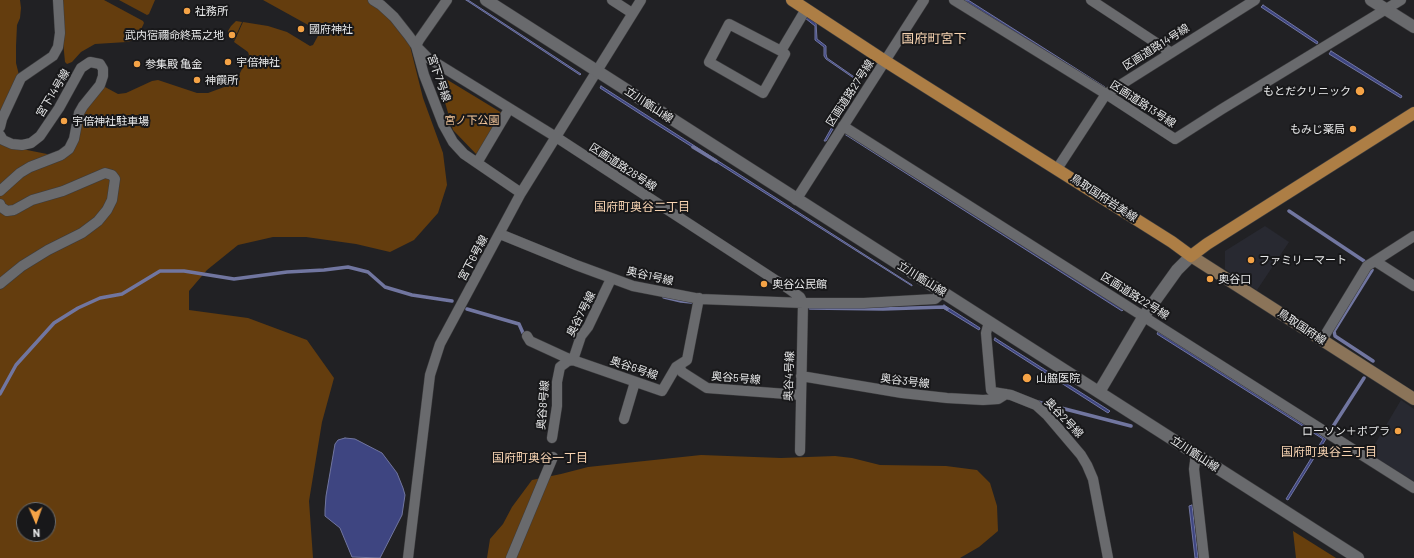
<!DOCTYPE html>
<meta charset="utf-8">
<style>
body{margin:0}
#map{position:relative;width:1414px;height:558px;overflow:hidden;background:#212124;font-family:Barlow,sans-serif}
canvas{display:block}
.north{position:absolute;left:16px;top:502px;width:40px;height:40px;box-sizing:border-box;background:#18181a;border:1px solid #6b6c6d;border-radius:50%;rotate:178deg;font-size:11px;font-weight:700;line-height:16px;text-align:center;color:#e8e9ea}
.north::after{content:'';display:block;margin:auto;width:14px;height:18px;background:#f5a346;clip-path:polygon(50% 0,100% 100%,50% 72%,0 100%)}
</style>
<div id="map">
<canvas width="1414" height="558"></canvas>
<div class="north">N</div>
</div>
<script>
const context = document.querySelector('canvas').getContext('2d');
context.lineJoin = 'round';
function paint(path, color) { context.fillStyle = color; context.fill(path, 'evenodd'); }
const toPath = rows => new Path2D(rows.map(r => 'M' + r).join(''));
function strokePath(path, color, width, dash) { context.strokeStyle = color; context.lineWidth = width; context.lineCap = dash ? 'butt' : 'round'; context.setLineDash(dash || []); context.stroke(path); }
function label(font, color, halo, rows, align = 'center') {
  context.font = font + ' Barlow,"Noto Sans JP",sans-serif'; context.lineWidth = 4; context.setLineDash([]); context.textBaseline = 'middle'; context.strokeStyle = halo; context.fillStyle = color; for (const [text, x, y, turn = 0] of rows) {
    context.save(); context.translate(x, y); context.rotate((+turn || 0) * Math.PI / 180); context.textAlign = isNaN(turn) ? turn : align; if (halo) context.strokeText(text, 0, 0); context.fillText(text, 0, 0); context.restore();
  }
}
const built = toPath([
 [1265,226,1289,242,1257,290,1225,269,1225,251],
 [1401,400,1414,409,1414,482,1369,454]
]);
const green = toPath([
 [236,21,242,22,234,40,229,36,228,31,231,26],
 [446,79,502,113,477,155,453,130,444,99],
 [1293,531,1336,558,1296,558]
]);
const forest = toPath([
 [0,0,20,0,21,8,20,18,17,25,16,46,16,63,19,75,0,114],
 [59,0,104,0,143,21,144,23,137,38,134,40,127,42,95,44,81,52,72,62,67,64,65,62],
 [119,0,155,0,149,14,147,15],
 [263,0,368,0,383,10,408,38,423,98,443,153,447,185,438,213,414,240,390,252,356,244,306,237,273,237,238,245,207,270,189,291,189,310,248,318,307,340,334,378,322,422,309,501,313,558,0,558,0,141,17,148,62,157,82,113,101,87,105,87,118,94,126,93,152,81,158,80,197,93,208,93,235,83,249,55,248,52,234,42,243,22,268,26,287,32,310,46,313,45,319,34,319,31],
 [24,510,48,510,48,534,24,534],
 [701,455,781,458,835,456,852,458,880,465,946,466,977,470,990,483,997,506,998,531,979,547,960,558,487,558,490,539,503,524,512,507,532,480,561,474,588,467]
]);
const water = toPath([
 [466,0,468,0,581,74,580,75,466,0],
 [964,0,968,0,1105,87,1104,88,964,0],
 [1263,5,1318,42,1317,44,1261,7,1263,5],
 [806,16,816,23,817,39,826,46,826,54,827,58,860,81,860,83,826,141,824,141,858,81,826,59,824,56,824,47,815,40,815,26,805,18,806,16],
 [1331,51,1402,96,1401,98,1329,54,1331,51],
 [601,86,912,285,912,286,648,119,600,88,601,86],
 [846,135,849,135,1124,309,1122,311,846,135],
 [944,305,980,328,979,330,943,308,944,305],
 [1158,332,1326,439,1288,500,1286,499,1323,439,1157,334,1158,332],
 [995,338,1110,411,1108,413,994,340,995,338],
 [345,438,355,439,382,453,397,473,403,488,405,495,402,515,380,558,352,557,340,528,325,516,325,510,326,496,335,444,338,440,345,438],
 [1192,505,1198,558,1195,558,1189,506,1192,505]
]);
const stream = toPath([
 [693,147,716,161],
 [1289,211,1364,261],
 [1372,270,1334,331,1335,336,1373,361],
 [664,297,681,301,691,302],
 [810,308,883,309,944,307,947,309],
 [467,309,519,324,523,333],
 [575,338,577,332,582,327],
 [0,394,16,365,54,323,78,308,100,298,122,294,160,271,184,271,234,279,287,272,324,270,348,267,368,272,385,287,412,295,452,301],
 [1038,402,1131,426],
 [1332,428,1364,378]
]);
const minor = toPath([
 [373,0,381,5,394,17,409,36,416,46,424,75,443,124,453,142,464,154,521,193],
 [447,0,419,40,416,46,428,58,556,137,789,289,800,297,803,303,864,303,935,299,943,292],
 [612,0,632,13],
 [954,0,1106,94,1175,139,1222,109,1401,0],
 [1091,0,1170,52],
 [781,51,729,24,709,62,763,93,785,54,781,51,806,9],
 [843,126,1414,488],
 [0,127,2,119,21,78,53,56,58,47,60,33,58,0],
 [0,135,3,140,12,144,22,145,31,143,40,136,59,108,81,68,90,62,100,64,103,69,103,76,100,85,83,106,79,113,74,139,69,149,61,155,30,167,20,173,0,191],
 [477,163,509,109],
 [1057,169,1106,94,1255,0],
 [796,200,924,0],
 [0,204,1,207,7,211,14,210,32,200,63,191,105,173,112,175,115,179,112,200,107,210,98,221,82,233,48,250,22,266,0,284],
 [500,234,576,265,633,286,700,299,803,303,800,451],
 [1414,236,1375,261,1414,286],
 [989,322,986,333,991,390,993,392,1011,395,1036,405,1047,415,1081,455,1087,465,1093,479,1108,558],
 [527,336,530,341,567,358,662,391,676,367,687,360,699,298],
 [1322,340,1367,266,1375,261],
 [679,365,682,372,707,388,800,395],
 [801,376,902,393,947,398,983,400,998,399,1006,394],
 [624,419,635,382],
 [552,438,557,406,557,382,560,367,568,361,573,360,581,336,588,327,611,279],
 [1196,454,1194,469,1204,558],
 [408,558,430,375,440,344,521,193,641,0],
 [511,558,553,457]
]);
const tertiary = toPath([
 [486,0,1358,558],
 [1371,0,1414,27],
 [1099,392,1144,316,1177,270,1191,256]
]);
const secondary = toPath([
 [1191,256,1414,399]
]);
const primary = toPath([
 [792,0,885,61,1172,242,1191,256,1207,244,1414,113]
]);
const markers = [
 [187,11,4,"#f5a346"],
 [301,29,4,"#f5a346"],
 [232,35,4,"#f5a346"],
 [228,62,4,"#f5a346"],
 [137,64,4,"#f5a346"],
 [197,80,4,"#f5a346"],
 [1360,91,5,"#f5a346"],
 [64,121,4,"#f5a346"],
 [1353,129,4,"#f5a346"],
 [1251,260,4,"#f5a346"],
 [1210,279,4,"#f5a346"],
 [764,284,4,"#f5a346"],
 [1027,378,5,"#f5a346"],
 [1398,431,4,"#f5a346"]
];
const poiNames = [
 ["社務所",195,11],
 ["國府神社",309,29],
 ["武内宿禰命終焉之地",224,35,"right"],
 ["宇倍神社",236,62],
 ["参集殿 亀金",145,64],
 ["神饌所",205,80],
 ["もとだクリニック",1351,91,"right"],
 ["宇倍神社駐車場",72,121],
 ["もみじ薬局",1345,129,"right"],
 ["ファミリーマート",1259,260],
 ["奥谷口",1218,279],
 ["奥谷公民館",772,284],
 ["山脇医院",1036,378],
 ["ローソン＋ポプラ",1390,431,"right"]
];
const streetNames = [
 ["区画道路14号線",1156,47,-32],
 ["宮下7号線",439,78,71],
 ["宮下14号線",53,93,-59],
 ["区画道路27号線",850,93,-57],
 ["区画道路13号線",1143,104,33],
 ["立川甑山線",649,105,33],
 ["区画道路28号線",623,167,33],
 ["鳥取国府岩美線",1104,198,33],
 ["宮下6号線",473,258,-62],
 ["奥谷1号線",650,276,13],
 ["立川甑山線",922,279,32],
 ["区画道路22号線",1135,296,32],
 ["奥谷7号線",581,314,-63],
 ["鳥取国府線",1302,327,33],
 ["奥谷6号線",634,368,19],
 ["奥谷4号線",789,376,-88],
 ["奥谷5号線",736,378,5],
 ["奥谷3号線",905,381,7],
 ["奥谷8号線",543,405,-85],
 ["奥谷2号線",1064,418,46],
 ["立川甑山線",1195,454,33]
];
const parkNames = [
 ["宮ノ下公園",472,120]
];
const neighbourhoodNames = [
 ["国府町奥谷二丁目",642,207],
 ["国府町奥谷三丁目",1329,452],
 ["国府町奥谷一丁目",540,458]
];
const quarterNames = [
 ["国府町宮下",934,39]
];
paint(built, '#282931');
paint(green, '#673f0d');
paint(forest, '#643d0e');
paint(water, '#3e4581');
strokePath(water, '#7176a0', 1);
strokePath(stream, '#7176a0', 3.5);
strokePath(minor, '#3c3c3e', 11);
strokePath(tertiary, '#3c3c3e', 13);
strokePath(secondary, '#3c3c3e', 13);
strokePath(primary, '#3c3c3e', 13);
strokePath(minor, '#696a6d', 10);
strokePath(tertiary, '#696a6d', 12);
strokePath(secondary, '#8b7459', 12);
strokePath(primary, '#ad7e45', 12);
for (const [x, y, r, color] of markers) { const dot = new Path2D(); dot.arc(x, y, r, 0, 2 * Math.PI); context.fillStyle = color; context.fill(dot); strokePath(dot, '#18181a', 1.5); }
label('11px', '#e8e9ea', '#18181a', poiNames, 'left');
label('11px', '#e8e9ea', '#18181a', streetNames);
label('11px', '#f7c99d', '#18181a', parkNames);
label('12px', '#f8d4b2', '#18181a', neighbourhoodNames);
label('13px', '#f8d4b2', '#18181a', quarterNames);
</script>
